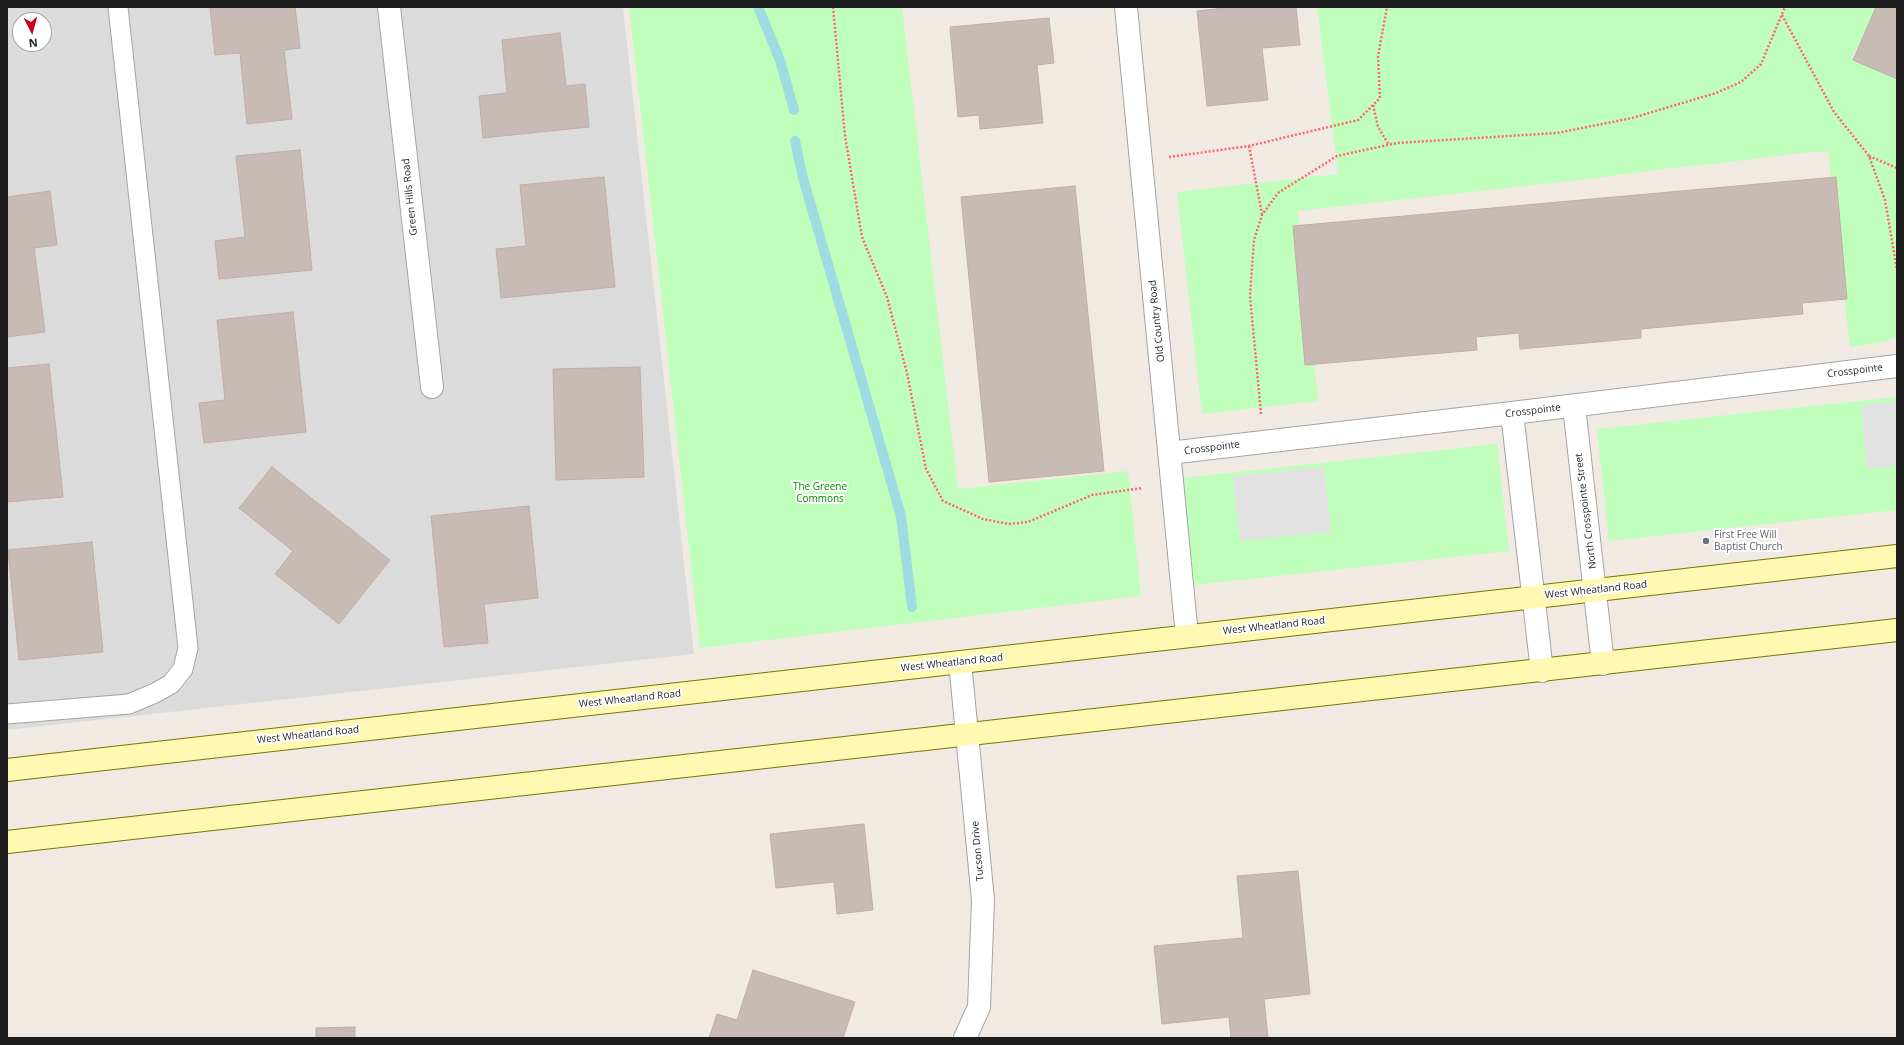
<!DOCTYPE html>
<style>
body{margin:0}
#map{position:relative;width:1904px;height:1045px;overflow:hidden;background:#f0eae3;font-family:"Open Sans",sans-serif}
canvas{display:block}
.frame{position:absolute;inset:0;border:8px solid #1e1e1e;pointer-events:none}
.north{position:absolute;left:12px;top:12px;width:40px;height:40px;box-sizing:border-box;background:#fff;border:1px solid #a5a5a5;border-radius:50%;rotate:174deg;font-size:11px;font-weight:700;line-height:16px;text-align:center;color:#1e1e1e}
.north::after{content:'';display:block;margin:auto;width:14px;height:18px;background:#cc001d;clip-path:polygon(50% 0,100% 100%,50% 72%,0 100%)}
</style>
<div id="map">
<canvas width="1904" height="1045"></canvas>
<div class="frame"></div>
<div class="north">N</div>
</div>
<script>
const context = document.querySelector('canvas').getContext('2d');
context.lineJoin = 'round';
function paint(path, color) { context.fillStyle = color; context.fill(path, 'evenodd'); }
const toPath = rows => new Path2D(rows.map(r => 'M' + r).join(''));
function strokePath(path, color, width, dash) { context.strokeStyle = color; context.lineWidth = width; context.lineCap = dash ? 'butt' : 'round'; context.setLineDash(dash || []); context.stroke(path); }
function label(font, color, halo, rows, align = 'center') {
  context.font = font + ' "Open Sans",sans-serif'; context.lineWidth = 4; context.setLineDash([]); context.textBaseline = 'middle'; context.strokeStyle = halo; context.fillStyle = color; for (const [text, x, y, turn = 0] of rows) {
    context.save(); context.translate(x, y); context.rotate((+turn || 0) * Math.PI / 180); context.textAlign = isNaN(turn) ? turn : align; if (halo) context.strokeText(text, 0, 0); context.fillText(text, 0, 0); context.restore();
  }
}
const residential = toPath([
 [7,7,623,7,694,654,7,730],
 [20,20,44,20,44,44,20,44]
]);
const park = toPath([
 [629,7,902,7,958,489,1128,471,1141,596,700,648],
 [1317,7,1879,7,1852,57,1897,80,1897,337,1884,342,1850,347,1828,151,1793,154,1713,164,1671,168,1588,179,1298,211,1318,401,1202,414,1177,192,1338,174],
 [1897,397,1897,510,1609,541,1597,429],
 [1497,444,1509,551,1194,585,1182,478]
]);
const parking = toPath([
 [1897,401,1897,466,1867,469,1861,405],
 [1324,467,1331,532,1240,541,1233,476]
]);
const stream = toPath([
 [758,7,780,60,794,110],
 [795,141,803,178,901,516,912,607]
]);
const building = toPath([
 [210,7,295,7,300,48,284,50,292,119,247,124,240,53,215,55,210,7],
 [1234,7,1296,7,1300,45,1262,48,1268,100,1207,106,1197,11,1234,7],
 [1876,7,1897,7,1897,79,1853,60,1876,7],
 [1049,18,1054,63,1037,65,1043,123,980,129,979,115,958,117,950,27,1049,18],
 [560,33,566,86,585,84,589,127,483,138,479,96,507,93,502,40,560,33],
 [300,150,312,270,219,279,215,241,245,237,236,156,300,150],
 [604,177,615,287,501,298,496,249,526,246,520,185,604,177],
 [1836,177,1847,299,1802,303,1803,314,1641,329,1641,338,1520,349,1519,333,1476,337,1477,350,1305,365,1293,226,1836,177],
 [1075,186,1104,471,989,482,961,197,1075,186],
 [50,191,57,245,34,248,45,332,7,337,7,197,50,191],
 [293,312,306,432,204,443,199,403,225,400,217,320,293,312],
 [49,364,63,497,7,502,7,368,49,364],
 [640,367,644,477,556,480,553,369,640,367],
 [272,467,390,560,339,624,275,574,293,551,239,508,272,467],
 [529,506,538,598,484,604,488,643,444,647,431,516,529,506],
 [92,542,103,652,19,660,8,550,92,542],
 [864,824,873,910,837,914,834,882,776,888,770,834,864,824],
 [1298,871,1310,994,1264,999,1268,1038,1231,1038,1229,1017,1162,1024,1154,946,1243,938,1237,876,1298,871],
 [753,970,855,1002,843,1038,709,1038,717,1014,737,1020,753,970],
 [355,1027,355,1038,316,1038,316,1028,355,1027]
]);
const path = toPath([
 [833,7,845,136,862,237,887,297,907,373,926,469,943,501,983,519,1009,524,1028,522,1092,495,1142,488],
 [1782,15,1834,112,1869,156,1885,200,1897,270],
 [1373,105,1378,127,1389,145],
 [1249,146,1262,214],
 [1869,156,1897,168],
 [1169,157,1249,146,1358,120,1380,98,1378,56,1387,7],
 [1261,414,1250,296,1254,240,1262,215,1278,193,1337,156,1397,143,1557,133,1632,118,1716,93,1741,82,1761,64,1785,7]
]);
const lane = toPath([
 [7,714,129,704,155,693,171,684,183,669,188,648,118,7]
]);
const street = toPath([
 [389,7,432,387],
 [1126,7,1187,636],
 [1574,406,1603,664],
 [1512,413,1542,671],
 [1169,453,1512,413,1897,366],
 [960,662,983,900,979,1007,965,1038]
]);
const secondary = toPath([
 [7,770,1897,556],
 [7,842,1897,630]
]);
const markers = [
 [1706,541,4,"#6b7280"]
];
const streetNames = [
 ["Green Hills Road",410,197,-96],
 ["Old Country Road",1157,321,-96],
 ["Crosspointe",1855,371,-7],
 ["Crosspointe",1533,411,-7],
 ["Crosspointe",1212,448,-7],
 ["North Crosspointe Street",1586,511,-97],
 ["West Wheatland Road",1596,590,-6],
 ["West Wheatland Road",1274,626,-6],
 ["West Wheatland Road",952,663,-6],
 ["West Wheatland Road",630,699,-6],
 ["West Wheatland Road",308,735,-6],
 ["Tucson Drive",978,851,-95]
];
const parkNames = [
 ["The Greene",820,487],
 ["Commons",820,499]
];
const worshipNames = [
 ["First Free Will",1714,535],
 ["Baptist Church",1714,547]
];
paint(residential, '#dcdbdb');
paint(park, '#c0febc');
paint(parking, '#e2e2e2');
strokePath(stream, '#9fdce2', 10);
paint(building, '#c8bbb6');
strokePath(building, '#c3ada4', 1);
strokePath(lane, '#a5a5a5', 21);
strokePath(street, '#a5a5a5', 24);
strokePath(secondary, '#7a7600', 24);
strokePath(path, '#ff656b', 2.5, [2, 2]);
strokePath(lane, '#fff', 19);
strokePath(street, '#fff', 22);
strokePath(secondary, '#fff8b2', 22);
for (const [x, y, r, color] of markers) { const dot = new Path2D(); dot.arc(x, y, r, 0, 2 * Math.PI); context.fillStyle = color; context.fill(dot); strokePath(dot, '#fff', 1.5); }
label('10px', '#1e1e1e', '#fff', streetNames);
label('10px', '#098701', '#fff', parkNames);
label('10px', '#5b616d', '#fff', worshipNames, 'left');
</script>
